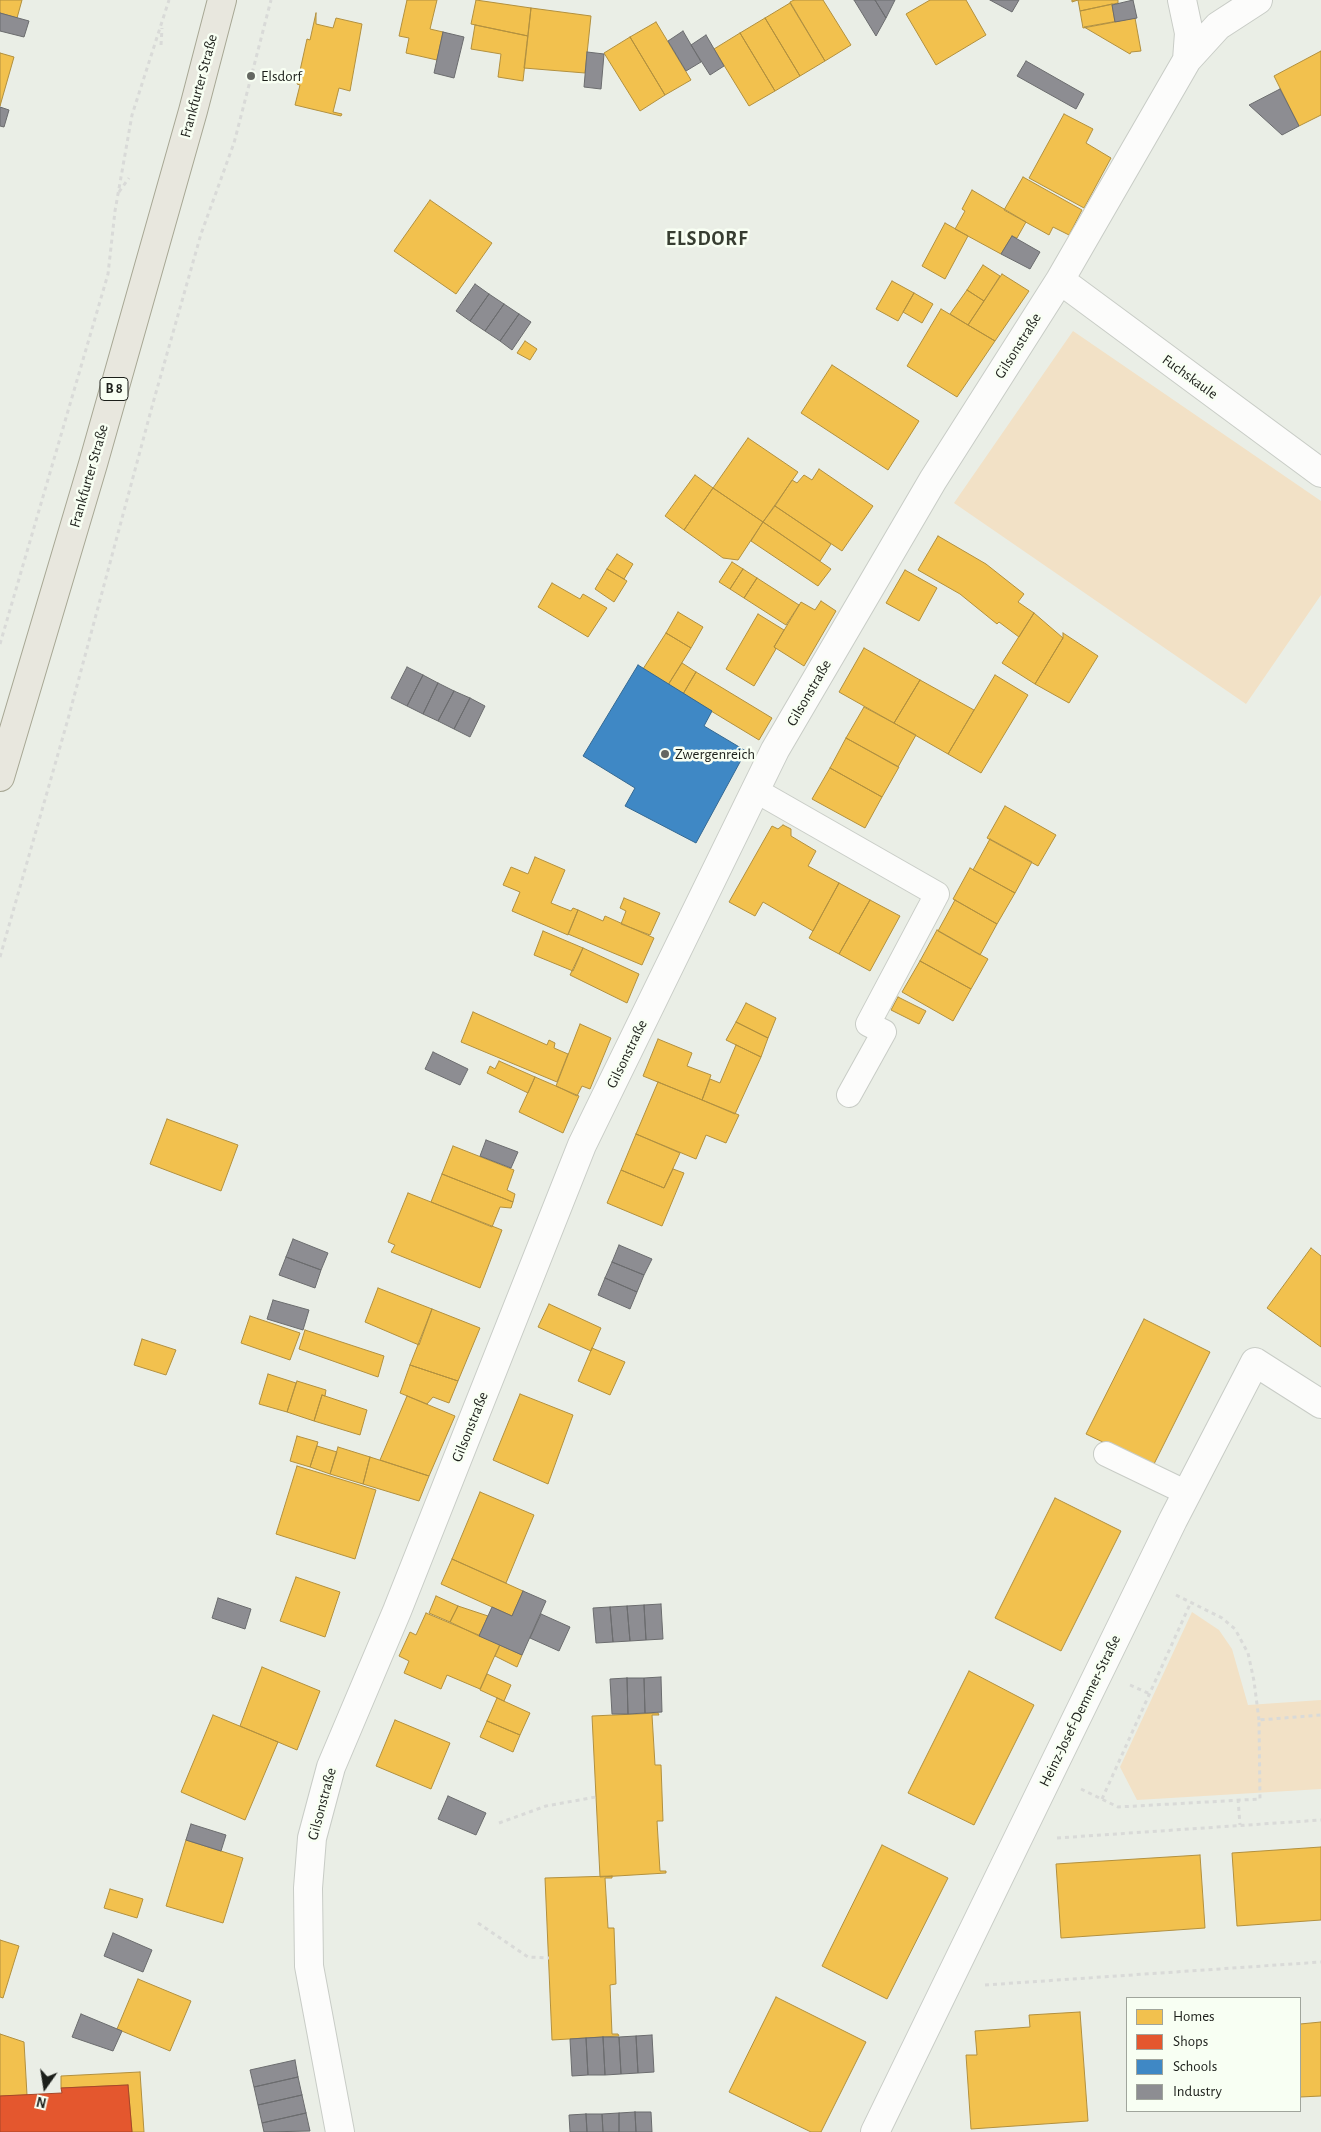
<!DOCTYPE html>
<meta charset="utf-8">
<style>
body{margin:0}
#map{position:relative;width:1321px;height:2132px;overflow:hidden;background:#eaeee6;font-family:"Alegreya Sans",sans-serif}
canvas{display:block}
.legend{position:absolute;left:1126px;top:1997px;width:175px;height:115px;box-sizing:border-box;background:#f8fff3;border:1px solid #a0a59c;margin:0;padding:6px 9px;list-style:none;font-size:15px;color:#1c1f1a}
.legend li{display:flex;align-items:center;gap:10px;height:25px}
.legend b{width:25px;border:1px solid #a0a59c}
.north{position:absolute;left:20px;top:2062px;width:50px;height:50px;-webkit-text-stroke:4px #f8fff3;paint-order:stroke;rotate:193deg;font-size:14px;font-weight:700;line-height:20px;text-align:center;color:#1c1f1a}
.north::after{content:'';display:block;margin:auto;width:18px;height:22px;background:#1c1f1a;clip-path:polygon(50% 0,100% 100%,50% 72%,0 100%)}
</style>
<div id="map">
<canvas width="1321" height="2132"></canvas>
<ul class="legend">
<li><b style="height:14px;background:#f2c14e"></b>Homes</li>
<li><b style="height:14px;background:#e4572e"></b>Shops</li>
<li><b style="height:14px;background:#3f88c5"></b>Schools</li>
<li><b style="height:14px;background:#8d8d92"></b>Industry</li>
</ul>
<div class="north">N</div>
</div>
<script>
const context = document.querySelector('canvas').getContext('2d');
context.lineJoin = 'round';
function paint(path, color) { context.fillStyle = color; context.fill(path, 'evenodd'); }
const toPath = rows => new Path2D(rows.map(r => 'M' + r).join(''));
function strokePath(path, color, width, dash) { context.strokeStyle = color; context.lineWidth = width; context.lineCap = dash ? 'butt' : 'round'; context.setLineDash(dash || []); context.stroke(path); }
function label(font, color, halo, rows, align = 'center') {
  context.font = font + ' "Alegreya Sans",sans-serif'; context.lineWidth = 5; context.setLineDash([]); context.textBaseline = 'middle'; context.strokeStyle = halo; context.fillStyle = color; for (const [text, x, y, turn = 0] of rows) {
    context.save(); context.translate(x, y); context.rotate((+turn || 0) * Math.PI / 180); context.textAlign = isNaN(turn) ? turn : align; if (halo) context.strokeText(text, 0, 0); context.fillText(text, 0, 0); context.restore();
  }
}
const green = toPath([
 [1073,331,1321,501,1321,595,1246,704,954,503],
 [1192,1612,1219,1630,1232,1649,1248,1705,1321,1700,1321,1789,1137,1800,1120,1767]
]);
const homes = toPath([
 [0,0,22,0,17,18,0,13,0,0],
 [407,0,437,0,430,29,443,32,437,60,406,53,409,38,399,36,407,0],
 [476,0,531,8,528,36,471,24,476,0],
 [794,0,823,0,851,45,825,61,790,2,794,0],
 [930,0,966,0,986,35,936,65,906,14,930,0],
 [1072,0,1118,0,1118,3,1080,11,1078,0,1072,2,1072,0],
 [790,3,825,61,800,76,765,18,790,3],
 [1112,4,1115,22,1083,28,1080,11,1112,4],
 [531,8,591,16,585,73,524,68,531,8],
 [316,13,316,24,333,28,336,18,362,24,350,91,339,88,333,112,342,114,341,116,295,105,300,85,297,84,307,39,310,40,316,13],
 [765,18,800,76,775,91,740,33,765,18],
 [1135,18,1141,51,1131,52,1130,54,1084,27,1135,18],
 [656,22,691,80,665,95,630,37,656,22],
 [475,25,528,36,523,81,498,77,501,54,471,49,475,25],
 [740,33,775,91,749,106,714,49,740,33],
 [630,37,665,95,640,111,604,53,630,37],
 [1321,51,1321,115,1299,126,1274,76,1321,51],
 [0,53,14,57,0,106,0,53],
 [1064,114,1093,129,1086,143,1111,158,1084,208,1029,178,1064,114],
 [1023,177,1082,210,1069,235,1053,227,1049,235,1004,210,1023,177],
 [972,190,1026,222,1017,238,1012,236,1001,254,955,229,965,211,962,209,972,190],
 [430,200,492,243,456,294,394,251,430,200],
 [945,223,968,236,945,279,922,266,945,223],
 [983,265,1000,276,984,301,967,290,983,265],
 [1002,274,1029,291,995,341,968,325,1002,274],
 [892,281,914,293,898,321,876,309,892,281],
 [967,290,984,301,968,325,950,314,967,290],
 [914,293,933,304,922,323,903,312,914,293],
 [941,309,995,341,957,397,907,366,941,309],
 [525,341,537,349,530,360,517,353,525,341],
 [832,365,919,421,888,470,801,413,832,365],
 [748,438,798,472,763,522,713,488,748,438],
 [819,469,873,506,842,551,775,506,792,480,797,483,804,475,812,480,819,469],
 [695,475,713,488,684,530,665,516,695,475],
 [713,488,763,522,738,560,723,558,684,530,713,488],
 [775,506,831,544,820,561,763,522,775,506],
 [763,522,831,569,818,586,751,541,763,522],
 [938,536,986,564,1024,594,1018,602,1034,613,1019,637,999,622,997,624,960,594,918,570,938,536],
 [617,554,633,564,624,579,607,569,617,554],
 [732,562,743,569,730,589,719,582,732,562],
 [607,569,627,581,614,602,595,589,607,569],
 [743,569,757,578,744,598,730,589,743,569],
 [905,570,937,588,919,621,886,603,905,570],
 [757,578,799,605,786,625,744,598,757,578],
 [552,583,580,599,583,594,607,608,588,637,538,607,552,583],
 [821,601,836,611,804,666,774,647,801,602,815,610,821,601],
 [678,612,703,627,691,648,666,633,678,612],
 [1034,613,1063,638,1035,684,1002,663,1034,613],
 [758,614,784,630,774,647,776,649,754,686,726,669,758,614],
 [666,633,691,648,668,685,643,669,666,633],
 [1063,633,1098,656,1069,703,1035,684,1063,638,1063,633],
 [864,648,920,680,894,723,839,692,864,648],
 [682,663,696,672,683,694,668,685,682,663],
 [696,672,772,718,759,740,683,694,696,672],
 [995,675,1028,695,981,773,948,754,995,675],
 [920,680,974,710,948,754,894,723,920,680],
 [864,707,916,735,898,767,846,738,864,707],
 [846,738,899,767,882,797,830,768,846,738],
 [830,768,882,797,865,828,812,799,830,768],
 [1005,806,1056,835,1038,866,987,838,1005,806],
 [783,825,791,829,791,836,816,851,808,866,839,883,813,931,763,902,755,916,729,902,772,826,778,829,783,825],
 [990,839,1032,862,1015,893,973,870,990,839],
 [535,857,565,870,551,903,571,911,573,908,578,910,568,935,512,911,520,892,503,885,511,867,528,874,535,857],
 [970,868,1015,893,997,924,953,899,970,868],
 [839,883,870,900,839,954,809,938,839,883],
 [624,898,660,913,650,935,621,924,626,911,620,908,624,898],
 [870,900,900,916,870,971,839,954,870,900],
 [955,900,997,924,980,955,938,931,955,900],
 [578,910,603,921,605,916,654,938,642,965,568,934,578,910],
 [937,930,988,959,971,989,920,961,937,930],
 [543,931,583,948,573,971,534,955,543,931],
 [583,948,639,974,627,1003,570,975,583,948],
 [920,961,971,989,953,1021,902,992,920,961],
 [898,997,926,1011,919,1024,891,1010,898,997],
 [746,1003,776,1018,768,1038,736,1022,746,1003],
 [473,1012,547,1045,549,1040,555,1043,554,1048,568,1054,557,1082,461,1042,473,1012],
 [736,1022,768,1038,761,1057,726,1040,736,1022],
 [580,1024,611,1038,590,1089,582,1086,577,1096,556,1086,580,1024],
 [658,1039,692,1053,687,1066,711,1075,702,1100,643,1076,658,1039],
 [736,1045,761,1057,735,1114,702,1100,710,1079,720,1083,736,1045],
 [499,1061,535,1077,528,1093,487,1073,490,1066,495,1069,499,1061],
 [535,1077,579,1096,563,1133,519,1112,535,1077],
 [658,1082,739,1115,726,1143,706,1135,696,1159,636,1134,658,1082],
 [167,1119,238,1145,221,1191,150,1164,167,1119],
 [636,1134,680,1153,664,1188,621,1170,636,1134],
 [453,1146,514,1170,507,1190,515,1194,513,1202,442,1174,453,1146],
 [673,1169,684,1173,662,1226,607,1203,621,1170,664,1188,673,1169],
 [442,1174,513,1202,511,1208,500,1207,492,1227,431,1202,442,1174],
 [408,1193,502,1230,480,1288,391,1252,395,1245,388,1242,408,1193],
 [1311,1248,1321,1256,1321,1347,1267,1308,1311,1248],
 [378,1288,432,1309,419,1345,365,1322,378,1288],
 [549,1304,601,1328,591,1351,538,1327,549,1304],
 [432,1309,480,1328,458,1381,410,1365,432,1309],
 [250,1316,300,1333,290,1360,241,1343,250,1316],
 [1144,1319,1210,1352,1153,1466,1086,1434,1144,1319],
 [305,1330,384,1356,378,1377,299,1349,305,1330],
 [142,1339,176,1350,166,1375,134,1365,142,1339],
 [592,1348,625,1362,610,1395,578,1381,592,1348],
 [410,1365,458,1381,449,1403,433,1397,427,1404,400,1393,410,1365],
 [268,1374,296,1383,287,1412,259,1404,268,1374],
 [297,1381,326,1390,325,1396,322,1395,314,1421,287,1412,297,1381],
 [520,1394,573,1415,548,1484,493,1460,520,1394],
 [322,1395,367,1410,360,1435,314,1421,322,1395],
 [407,1396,455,1416,429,1476,380,1460,407,1396],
 [297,1436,318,1442,310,1467,290,1461,297,1436],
 [317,1446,337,1452,330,1474,310,1467,317,1446],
 [338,1447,370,1457,363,1484,330,1474,338,1447],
 [370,1457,429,1476,419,1501,363,1484,370,1457],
 [297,1466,376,1490,355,1559,276,1534,297,1466],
 [480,1492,534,1515,506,1583,452,1559,480,1492],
 [1055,1498,1121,1531,1061,1651,995,1618,1055,1498],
 [452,1559,523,1591,512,1616,441,1584,452,1559],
 [296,1577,340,1592,325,1637,280,1621,296,1577],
 [436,1596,458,1606,450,1622,429,1613,436,1596],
 [458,1606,488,1616,479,1636,450,1622,458,1606],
 [426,1613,500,1644,480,1689,447,1675,441,1689,404,1673,409,1661,399,1656,410,1632,416,1635,426,1613],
 [500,1645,522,1655,517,1667,495,1656,500,1645],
 [262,1667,320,1691,297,1750,240,1726,262,1667],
 [969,1671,1034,1705,974,1825,908,1793,969,1671],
 [487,1674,511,1685,504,1701,480,1690,487,1674],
 [497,1698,530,1713,520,1735,487,1721,497,1698],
 [658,1713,659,1715,652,1715,655,1765,661,1765,663,1821,657,1821,660,1871,666,1871,666,1873,600,1877,592,1716,658,1713],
 [213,1715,278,1742,245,1820,181,1792,213,1715],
 [395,1720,450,1743,431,1789,376,1766,395,1720],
 [487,1721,520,1735,513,1752,480,1737,487,1721],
 [186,1840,243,1858,223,1923,166,1906,186,1840],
 [882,1845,948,1878,887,1999,822,1966,882,1845],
 [1321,1847,1321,1920,1237,1926,1232,1853,1321,1847],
 [1200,1855,1205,1928,1061,1938,1056,1864,1200,1855],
 [612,1876,612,1878,605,1878,608,1928,614,1928,616,1984,610,1985,612,2034,618,2034,619,2036,552,2040,545,1878,612,1876],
 [110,1889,143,1899,137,1918,104,1908,110,1889],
 [0,1940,19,1946,3,1998,0,1997,0,1940],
 [138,1979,191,2001,170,2051,117,2029,138,1979],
 [776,1997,866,2042,821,2132,811,2132,729,2092,776,1997],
 [1080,2012,1088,2121,971,2129,966,2055,977,2055,975,2031,1030,2027,1029,2015,1080,2012],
 [1321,2022,1321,2096,1300,2097,1300,2024,1321,2022],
 [0,2034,24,2042,27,2095,0,2096,0,2034],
 [140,2072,144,2132,132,2132,128,2085,61,2088,61,2076,140,2072]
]);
const shops = toPath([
 [128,2085,132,2132,0,2132,0,2096,62,2093,61,2088,128,2085]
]);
const schools = toPath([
 [638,665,712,711,704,726,746,751,696,843,625,806,635,788,583,756,638,665]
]);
const industry = toPath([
 [854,0,875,0,886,18,876,36,854,0],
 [875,0,895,0,886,18,875,0],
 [990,0,1019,0,1012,12,990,0],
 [1133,0,1137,18,1115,22,1112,5,1133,0],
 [0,13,29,21,24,37,0,31,0,13],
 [683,31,701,62,686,71,668,41,683,31],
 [443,32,464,37,454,78,434,73,443,32],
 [706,35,724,66,710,75,691,45,706,35],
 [587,52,604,54,601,89,584,87,587,52],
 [1026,61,1084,94,1076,109,1017,76,1026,61],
 [1280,89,1299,126,1282,135,1249,105,1280,89],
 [0,107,9,110,4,127,0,126,0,107],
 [1012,236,1040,252,1030,269,1001,254,1012,236],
 [475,284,489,294,470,321,456,311,475,284],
 [489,294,504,304,485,331,470,321,489,294],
 [504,304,519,314,500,341,485,331,504,304],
 [519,314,531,322,512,350,500,341,519,314],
 [407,667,423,675,407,706,391,698,407,667],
 [423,675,438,683,423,714,407,706,423,675],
 [438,683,454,691,438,721,423,714,438,683],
 [454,691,470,698,454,729,438,721,454,691],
 [470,698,485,706,470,737,454,729,470,698],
 [433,1052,468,1069,460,1085,425,1069,433,1052],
 [486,1140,518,1152,511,1168,480,1156,486,1140],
 [293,1239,328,1253,321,1270,286,1257,293,1239],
 [619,1245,652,1259,644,1275,612,1262,619,1245],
 [286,1257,321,1270,315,1288,279,1275,286,1257],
 [612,1262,644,1275,637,1292,605,1278,612,1262],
 [605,1278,637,1292,630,1309,598,1295,605,1278],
 [273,1300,309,1310,303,1330,267,1319,273,1300],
 [523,1591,546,1601,522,1655,479,1636,492,1607,512,1616,523,1591],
 [218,1598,251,1609,245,1629,212,1618,218,1598],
 [661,1604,663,1639,646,1640,644,1605,661,1604],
 [644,1605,646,1640,630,1641,627,1606,644,1605],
 [627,1606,630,1641,613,1642,610,1607,627,1606],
 [610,1607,613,1642,596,1643,593,1608,610,1607],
 [541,1614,570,1627,559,1651,530,1638,541,1614],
 [661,1677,662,1712,645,1713,644,1678,661,1677],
 [627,1678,628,1714,612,1714,610,1679,627,1678],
 [627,1678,644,1678,645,1713,628,1714,627,1678],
 [448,1796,486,1813,476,1835,438,1819,448,1796],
 [191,1824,226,1835,221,1851,186,1840,191,1824],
 [113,1933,152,1950,143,1972,104,1956,113,1933],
 [81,2014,122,2031,113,2051,72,2037,81,2014],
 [652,2035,654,2072,638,2073,636,2036,652,2035],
 [636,2036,638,2073,621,2074,619,2037,636,2036],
 [603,2037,605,2075,588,2075,586,2038,603,2037],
 [603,2037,619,2037,621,2074,605,2075,603,2037],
 [586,2038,588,2075,572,2076,570,2039,586,2038],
 [295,2060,298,2077,254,2087,250,2070,295,2060],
 [298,2077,302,2095,258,2105,254,2087,298,2077],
 [302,2095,306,2113,262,2123,258,2105,302,2095],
 [635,2112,636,2132,619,2132,619,2113,635,2112],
 [635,2112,651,2112,652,2132,636,2132,635,2112],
 [306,2113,310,2131,264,2132,262,2123,306,2113],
 [619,2113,619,2132,603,2132,602,2114,619,2113],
 [586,2114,587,2132,570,2132,569,2115,586,2114],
 [586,2114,602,2114,603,2132,587,2132,586,2114]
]);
const path = toPath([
 [161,45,162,28],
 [119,192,129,178],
 [0,644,108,274,115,211,132,115,169,0],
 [0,957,68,719,153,403,201,234,234,143,271,0],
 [1176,1595,1222,1618,1235,1629,1248,1653,1254,1681,1259,1720],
 [1130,1685,1150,1694],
 [1081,1789,1118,1807,1260,1799,1259,1720,1321,1715],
 [1102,1799,1191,1602],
 [1238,1799,1240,1825],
 [499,1823,546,1806,596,1797],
 [1057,1838,1321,1820],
 [478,1923,528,1957,549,1958],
 [985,1985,1321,1962]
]);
const service = toPath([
 [755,790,937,894,868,1024,884,1032,849,1095],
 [1106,1454,1187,1493]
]);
const minor = toPath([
 [1182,0,1189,33,1187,60],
 [1060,280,1321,473],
 [340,2132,309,1966,308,1888,312,1838,331,1767,397,1611,582,1145,775,750,933,480,1060,280,1187,60,1218,26,1258,0],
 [875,2132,1173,1520,1255,1362,1321,1404]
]);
const primary = toPath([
 [0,777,93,464,193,111,222,0]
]);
const markers = [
 [251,76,5,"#646761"],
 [665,754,5,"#646761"]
];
const shields = [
 [114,389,28]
];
const shieldNames = [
 ["B 8",114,389]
];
const poiNames = [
 ["Elsdorf",261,76],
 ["Zwergenreich",675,754]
];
const streetNames = [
 ["Frankfurter Straße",199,86,-75],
 ["Gilsonstraße",1018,346,-58],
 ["Fuchskaule",1190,377,36],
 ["Frankfurter Straße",89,476,-74],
 ["Gilsonstraße",809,693,-60],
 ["Gilsonstraße",627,1054,-64],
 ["Gilsonstraße",470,1427,-68],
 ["Heinz-Josef-Demmer-Straße",1080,1711,-64],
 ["Gilsonstraße",322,1804,-75]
];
const districtNames = [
 ["ELSDORF",707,239]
];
paint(green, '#f2e1c6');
paint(homes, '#f2c14e');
strokePath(homes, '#b2903e', 1);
paint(shops, '#e4572e');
strokePath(shops, '#a84628', 1);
paint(schools, '#3f88c5');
strokePath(schools, '#346892', 1);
paint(industry, '#8d8d92');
strokePath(industry, '#6b6c6e', 1);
strokePath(service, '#c8ccc6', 26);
strokePath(minor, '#c8ccc6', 30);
strokePath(primary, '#a7a794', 30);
strokePath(path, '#d9dad8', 3, [4, 4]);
strokePath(service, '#fcfcfb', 24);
strokePath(minor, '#fcfcfb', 28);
strokePath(primary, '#e8e7de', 28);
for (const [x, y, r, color] of markers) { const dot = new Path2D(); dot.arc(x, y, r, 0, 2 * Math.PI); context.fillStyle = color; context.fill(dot); strokePath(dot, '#f8fff3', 2); }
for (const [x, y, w] of shields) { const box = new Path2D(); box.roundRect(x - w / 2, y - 11.5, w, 23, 4); context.fillStyle = '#f8fff3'; context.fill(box); strokePath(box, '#1c1f1a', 1); }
label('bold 14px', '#1c1f1a', null, shieldNames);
label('15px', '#1c1f1a', '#f8fff3', poiNames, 'left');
label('15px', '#1c1f1a', '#f8fff3', streetNames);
context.letterSpacing = '1px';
label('bold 20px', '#373d31', '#f8fff3', districtNames);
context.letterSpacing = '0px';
</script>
